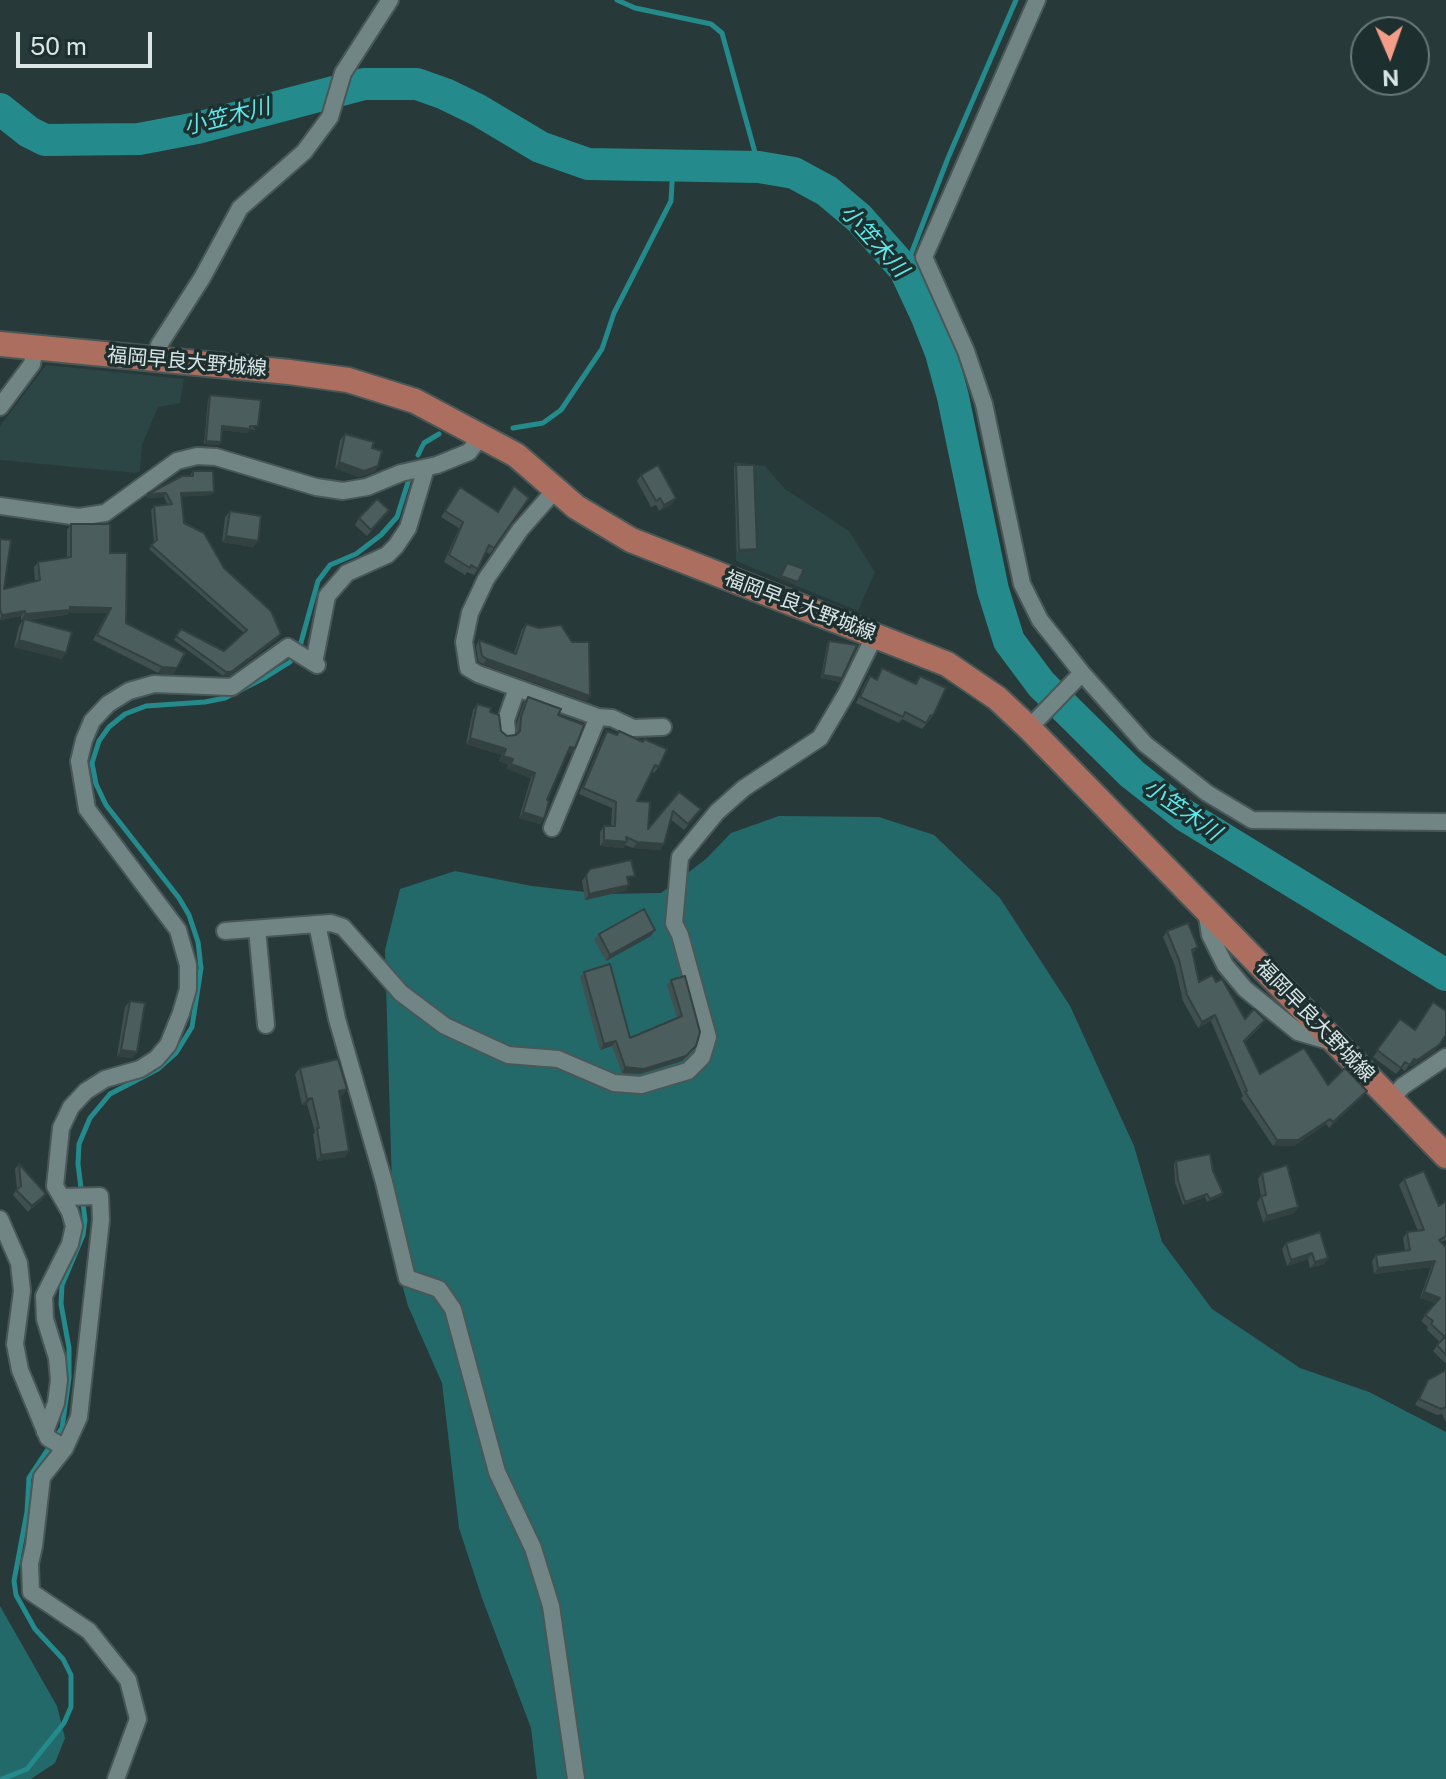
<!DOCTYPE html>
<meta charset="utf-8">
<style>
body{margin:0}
#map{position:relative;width:1446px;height:1779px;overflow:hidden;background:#283939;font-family:"Public Sans",sans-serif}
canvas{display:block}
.north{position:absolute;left:1350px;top:16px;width:80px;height:80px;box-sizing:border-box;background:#1e2f2f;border:2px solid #697878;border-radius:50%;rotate:178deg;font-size:22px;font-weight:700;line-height:32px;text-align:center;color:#dae5e5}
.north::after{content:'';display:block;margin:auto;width:28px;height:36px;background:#f49e8a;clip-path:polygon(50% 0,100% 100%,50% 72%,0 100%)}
.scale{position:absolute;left:16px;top:32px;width:136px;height:36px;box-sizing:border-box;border:4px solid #dae5e5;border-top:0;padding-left:10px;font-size:24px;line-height:28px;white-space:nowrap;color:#dae5e5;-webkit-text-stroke:6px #1e2f2f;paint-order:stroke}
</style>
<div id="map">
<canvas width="1446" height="1779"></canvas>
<div class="north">N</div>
<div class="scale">50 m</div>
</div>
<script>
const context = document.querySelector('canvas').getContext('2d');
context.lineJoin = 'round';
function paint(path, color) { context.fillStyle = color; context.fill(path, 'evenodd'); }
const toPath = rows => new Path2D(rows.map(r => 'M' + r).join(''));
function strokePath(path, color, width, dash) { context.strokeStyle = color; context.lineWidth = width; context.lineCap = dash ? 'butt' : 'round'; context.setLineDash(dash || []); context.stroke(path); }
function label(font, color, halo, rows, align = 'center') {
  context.font = font + ' "Public Sans","Noto Sans JP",sans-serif'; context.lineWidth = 7; context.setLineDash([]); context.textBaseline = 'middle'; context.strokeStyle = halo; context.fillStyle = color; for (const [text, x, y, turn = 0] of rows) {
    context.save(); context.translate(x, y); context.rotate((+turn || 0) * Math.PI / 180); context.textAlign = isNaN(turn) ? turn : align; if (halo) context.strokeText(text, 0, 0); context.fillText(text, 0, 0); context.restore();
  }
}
const built = toPath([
 [46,365,184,379,180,403,158,407,142,445,140,471,136,473,0,460,0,426],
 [734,462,765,466,785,489,849,531,875,572,858,611,736,561]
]);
const green = toPath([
 [779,816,879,817,934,835,1000,898,1070,1006,1134,1146,1162,1242,1212,1309,1300,1368,1369,1392,1446,1432,1446,1779,537,1779,531,1728,482,1598,459,1528,442,1383,408,1306,394,1255,385,950,400,889,455,871,532,886,603,894,661,893,706,859,731,833],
 [0,1606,57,1706,65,1738,55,1763,31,1779,0,1779]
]);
const stream = toPath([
 [617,0,635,8,711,24,722,33,759,167],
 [905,270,948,158,1016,0],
 [513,428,543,423,561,410,602,349,614,313,671,201,673,166],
 [418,455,424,443,439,434],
 [2,1779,27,1769,64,1723,71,1707,71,1675,63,1659,35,1629,16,1595,14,1581,27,1512,29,1478,62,1428,69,1378,69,1348,61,1304,62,1285,83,1235,85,1220,78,1164,79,1144,90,1118,110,1094,158,1069,176,1053,192,1027,201,968,198,942,189,915,179,898,106,805,96,784,92,763,99,741,109,727,125,714,146,706,205,702,225,698,266,677,290,662,300,646,318,581,330,565,356,554,381,535,397,517,410,476]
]);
const river = toPath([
 [0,109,29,132,45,140,139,139,197,128,364,84,417,84,445,94,478,110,540,147,588,164,759,167,794,173,827,191,859,218,905,270,926,315,941,353,953,397,993,590,1009,641,1041,684,1132,774,1184,815,1446,975]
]);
const street = toPath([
 [1037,0,924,257,966,351,984,404,1022,584,1040,620,1082,673,1145,744,1207,793,1252,820,1446,822],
 [158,359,159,345,202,278,240,208,304,152,330,117,343,73,390,0],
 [0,407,32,364,35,348],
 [0,506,79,517,105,513,177,461,197,456,216,457,316,487,343,491,367,487,401,473,437,465,469,452,482,435],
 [314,663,327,596,347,573,387,555,396,546,408,528,426,468],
 [598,717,612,718,633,728,663,727],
 [1029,728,1082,673],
 [507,731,506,720,517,688],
 [552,828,598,717,478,674,468,668,464,642,470,613,486,579,520,530,556,489],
 [1206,910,1210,935,1225,965,1245,989,1298,1032,1332,1042],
 [257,929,266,1025],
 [225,931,317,924],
 [1391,1099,1403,1086,1446,1057],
 [62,1197,100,1196,101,1220,79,1417,65,1448,42,1477,34,1546,30,1564,31,1592,89,1631,128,1680,138,1719,116,1779],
 [0,1219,19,1263,22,1291,15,1344,20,1370,48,1438,65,1448],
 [45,1432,56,1403,59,1380,57,1358,45,1319,44,1296,70,1244,74,1226,70,1212,55,1186,61,1128,71,1107,86,1091,105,1079,140,1069,156,1059,168,1045,181,1013,188,989,188,965,178,930,87,809,79,761,84,740,92,721,108,704,129,691,154,684,232,687,288,647,317,665],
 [576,1779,551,1606,533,1548,497,1472,453,1309,439,1289,407,1278,384,1182,337,1019,317,924,331,923,343,927,401,993,445,1026,508,1055,558,1059,614,1083,641,1085,688,1071,702,1057,708,1037,680,935,674,923,680,857,717,812,744,788,820,738,846,694,875,635]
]);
const primary = toPath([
 [0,344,289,372,348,380,415,401,516,455,576,507,631,540,947,664,997,698,1029,728,1446,1156]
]);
const wall = toPath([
 [210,395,256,430,250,429,247,433,222,430,219,445,204,444,208,399],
 [345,434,372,448,378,466,374,472,359,477,335,468,340,440],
 [736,465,757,549,755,552,737,553,734,468],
 [193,471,211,495,181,496,184,523,281,634,278,638,229,676,223,676,174,640,181,629,224,651,244,633,149,549,154,543,151,510,154,506,168,505,164,497,146,498,148,494,190,476],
 [641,475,672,504,659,511,656,505,651,507,637,481],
 [460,487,498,511,529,498,490,554,486,552,478,569,474,575,467,572,465,575,444,562,459,528,441,517],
 [230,511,258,541,253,547,222,542,225,517],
 [385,516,367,536,355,525,359,518],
 [71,524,110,553,126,623,177,668,173,674,158,673,93,640,107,613,68,613,66,615,25,620,62,659,14,647,19,626,23,620,21,620,21,616,0,620,0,539,4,589,35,581,34,567,38,562,67,558,67,530],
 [526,624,572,642,590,696,586,701,483,664,478,661,476,646,479,640,514,653,522,629],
 [829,641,840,682,821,678,827,644],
 [882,668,915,683,920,676,933,716,922,729,902,719,899,723,856,703,865,683,870,676,876,679],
 [528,697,558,715,571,754,568,752,547,800,544,819,540,824,519,818,531,778,507,769,509,765,499,761,502,755,466,744,473,710,477,704,490,712,501,731,507,736,517,735,517,722,524,702],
 [607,731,616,735,619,731,659,767,654,773,652,772,637,801,648,829,679,792,697,815,684,830,670,819,660,850,633,848,625,845,623,848,600,846,600,832,604,826,611,826,612,808,579,794,603,737],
 [590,869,631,881,628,882,629,885,625,891,585,900,582,881],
 [655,930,651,936,606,961,594,940,599,934],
 [1167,931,1198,947,1192,954,1199,982,1216,982,1245,1019,1261,1026,1245,1042,1260,1074,1367,1091,1363,1096,1329,1128,1326,1124,1294,1146,1273,1146,1241,1098,1243,1096,1211,1021,1198,1028,1183,1001,1175,966,1163,937],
 [584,972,630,1038,677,1018,667,985,671,980,696,1046,682,1061,640,1074,622,1073,612,1046,600,1050,580,977],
 [130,1001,132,1058,117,1056,125,1007],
 [1400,1019,1415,1030,1435,1051,1412,1066,1409,1065,1405,1071,1401,1068,1396,1074,1373,1057],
 [300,1068,343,1095,340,1096,349,1151,345,1157,317,1161,313,1134,315,1132,307,1104,302,1105,295,1074],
 [1176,1161,1213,1171,1223,1193,1221,1196,1207,1202,1205,1197,1183,1205,1175,1183,1174,1164],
 [19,1164,42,1200,28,1212,13,1195,17,1189,15,1169],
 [1262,1173,1298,1207,1294,1213,1263,1222,1257,1203,1261,1196,1258,1179],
 [1404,1179,1439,1206,1446,1201,1446,1240,1441,1242,1446,1247,1446,1362,1445,1363,1433,1351,1440,1342,1427,1330,1428,1327,1421,1321,1435,1303,1420,1298,1431,1267,1374,1274,1372,1261,1376,1255,1405,1251,1403,1238,1407,1232,1418,1231,1399,1185],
 [1286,1243,1328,1258,1324,1264,1310,1268,1308,1259,1287,1266,1282,1249],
 [1446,1370,1446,1422,1442,1414,1437,1415,1415,1405,1428,1380]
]);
const shadedWall = toPath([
 [222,426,250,429,247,433,220,430],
 [206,441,221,442,219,445,204,444],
 [339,462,378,466,374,472,359,477,335,468],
 [214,492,211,495,178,497,181,493],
 [166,493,164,497,146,498,148,494],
 [676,498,672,504,659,511,664,505],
 [226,536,258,541,253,547,222,542],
 [757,549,755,552,737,553,739,550],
 [781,576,798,582,796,585,779,579],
 [70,607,111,608,107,613,68,613,66,615,21,620,25,614],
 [25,611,21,616,0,620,2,615],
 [281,634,278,638,229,676,223,676,226,672],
 [19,640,66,653,62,659,14,647],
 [487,659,590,696,586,701,483,664],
 [162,667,177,668,173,674,158,673],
 [823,675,842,678,840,682,821,678],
 [470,738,506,749,502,755,466,744],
 [570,747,575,748,571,754,566,752],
 [503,756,513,759,509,765,499,761],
 [511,764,535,773,531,778,507,769],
 [523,812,544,819,540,824,519,818],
 [604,840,627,842,623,848,600,846],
 [637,842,664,844,660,850,633,848],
 [629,885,625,891,585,900,589,894],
 [655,930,651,936,606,961,610,955],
 [1215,1015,1211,1021,1198,1028,1202,1022],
 [616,1041,612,1046,600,1050,604,1044],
 [1439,1045,1435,1051,1412,1066,1409,1065,1414,1059],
 [696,1046,682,1061,640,1074,622,1073,625,1067],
 [121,1050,137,1052,132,1058,117,1056],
 [347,1089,343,1095,335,1097,339,1091],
 [1367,1091,1363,1096,1329,1128,1333,1122],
 [312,1098,307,1104,302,1105,307,1099],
 [1330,1119,1326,1124,1294,1146,1273,1146,1277,1140],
 [349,1151,345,1157,317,1161,321,1155],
 [1223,1193,1221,1196,1207,1202,1210,1199],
 [46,1194,42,1200,28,1212,32,1206],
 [1207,1194,1205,1197,1183,1205,1185,1202],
 [1298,1207,1294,1213,1263,1222,1267,1216],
 [1312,1253,1308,1259,1287,1266,1291,1260],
 [1328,1258,1324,1264,1310,1268,1315,1262],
 [1435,1261,1431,1267,1374,1274,1378,1268],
 [1424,1292,1440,1298,1436,1304,1420,1298]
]);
const building = toPath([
 [210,395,261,400,258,426,250,426,250,429,222,426,221,442,206,441,210,395],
 [345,434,374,442,372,448,382,451,378,466,364,471,339,462,345,434],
 [658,465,676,498,664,505,660,498,656,501,641,475,658,465],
 [736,465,754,465,757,549,739,550,736,465],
 [193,471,213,471,214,492,181,493,184,523,204,533,224,568,271,611,281,634,231,672,226,672,176,636,181,629,224,651,247,630,151,545,157,540,154,506,172,504,166,493,148,494,182,476,193,476,193,471],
 [514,486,529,498,494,548,489,545,478,569,471,565,470,568,449,555,463,522,445,511,460,487,498,512,514,486],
 [377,499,389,510,371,530,359,518,377,499],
 [230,511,261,516,258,541,226,536,230,511],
 [71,524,110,524,110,553,127,553,126,623,185,653,177,668,162,667,97,635,111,608,70,607,70,610,25,614,25,611,2,615,0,609,0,539,11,540,4,589,40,580,38,562,71,557,71,524],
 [787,563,804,569,798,582,781,576,787,563],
 [24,619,72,632,66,653,19,640,24,619],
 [526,624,539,628,561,625,572,642,589,642,590,696,487,659,482,656,479,640,516,654,526,624],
 [829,641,857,645,842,678,823,675,829,641],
 [882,668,916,684,920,676,946,688,933,716,931,715,926,723,905,712,903,717,860,697,870,676,877,680,882,668],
 [528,697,561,709,558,715,584,725,575,748,570,747,557,777,547,800,549,801,544,819,523,812,535,773,511,764,513,759,503,756,506,749,470,738,477,704,491,708,490,712,499,715,501,731,507,736,516,735,520,731,521,717,528,697],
 [607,731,617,735,619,731,643,742,644,739,667,749,659,767,655,765,637,801,650,802,648,829,679,792,701,809,688,824,673,811,664,844,637,842,626,837,627,842,604,840,604,826,615,826,616,802,583,788,607,731],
 [631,860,635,876,627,877,629,885,589,894,586,875,590,869,631,860],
 [644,909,655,930,610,955,599,934,644,909],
 [1188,923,1198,947,1192,950,1199,982,1212,975,1216,982,1222,979,1245,1019,1254,1009,1265,1020,1244,1041,1260,1074,1304,1048,1328,1085,1345,1068,1367,1091,1333,1122,1330,1119,1298,1140,1277,1140,1245,1092,1247,1091,1215,1015,1202,1022,1187,995,1179,960,1167,931,1188,923],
 [610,964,630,1038,682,1016,671,980,685,976,700,1032,696,1046,686,1056,644,1069,625,1067,616,1041,604,1044,584,972,610,964],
 [130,1001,145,1003,137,1052,121,1050,130,1001],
 [1433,1002,1446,1011,1446,1035,1439,1045,1417,1060,1414,1059,1410,1065,1405,1062,1401,1068,1377,1050,1400,1019,1415,1030,1433,1002],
 [338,1059,347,1089,339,1091,349,1151,321,1155,317,1128,319,1128,312,1098,307,1099,300,1068,338,1059],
 [1210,1154,1213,1171,1223,1193,1210,1199,1207,1194,1185,1202,1178,1180,1176,1161,1210,1154],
 [19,1164,46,1194,32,1206,16,1190,21,1186,19,1164],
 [1287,1165,1298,1207,1267,1216,1261,1196,1266,1195,1262,1173,1287,1165],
 [1424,1171,1439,1206,1446,1201,1446,1236,1439,1240,1446,1247,1446,1355,1437,1345,1445,1337,1431,1324,1433,1321,1425,1315,1440,1298,1424,1292,1435,1261,1378,1268,1376,1255,1410,1250,1407,1232,1424,1230,1404,1179,1424,1171],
 [1320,1232,1328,1258,1315,1262,1312,1253,1291,1260,1286,1243,1320,1232],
 [1446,1370,1446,1407,1441,1409,1419,1399,1428,1380,1446,1370]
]);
const streetNames = [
 ["福岡早良大野城線",187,362,5],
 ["福岡早良大野城線",800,606,21],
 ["福岡早良大野城線",1315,1021,46]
];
const waterNames = [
 ["小笠木川",227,117,-14],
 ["小笠木川",874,241,48],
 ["小笠木川",1182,810,35]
];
paint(built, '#2c4545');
paint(green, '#23696a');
strokePath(stream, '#248a8b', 5);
strokePath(river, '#248a8b', 32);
strokePath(street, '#495757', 20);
strokePath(primary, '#495757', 28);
strokePath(street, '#728585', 16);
strokePath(primary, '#ac6e5f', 24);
paint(wall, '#405050');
paint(shadedWall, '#344141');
paint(building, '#4b5d5d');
strokePath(building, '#344141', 2);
label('20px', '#dae5e5', '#1e2f2f', streetNames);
label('italic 22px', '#5de8ea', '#1e2f2f', waterNames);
</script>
